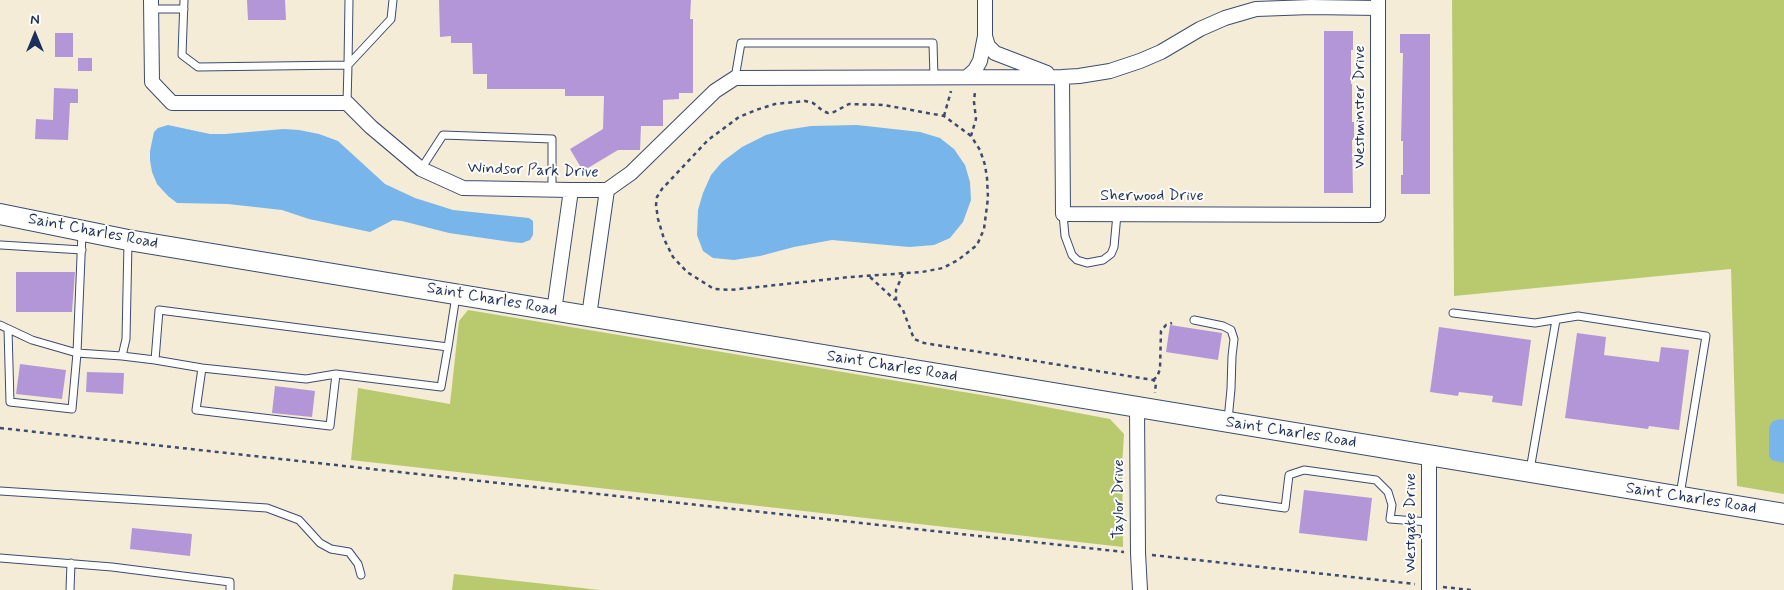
<!DOCTYPE html>
<style>
body{margin:0}
#map{position:relative;width:1784px;height:590px;overflow:hidden;background:#f4ecd6;font-family:Mynerve,sans-serif}
canvas{display:block}
.north{position:absolute;left:10px;top:10px;width:50px;height:50px;-webkit-text-stroke:4px #fdfcf7;paint-order:stroke;rotate:0deg;font-size:14px;font-weight:700;line-height:20px;text-align:center;color:#1b2f5e}
.north::after{content:'';display:block;margin:auto;width:18px;height:22px;background:#1b2f5e;clip-path:polygon(50% 0,100% 100%,50% 72%,0 100%)}
</style>
<div id="map">
<canvas width="1784" height="590"></canvas>
<div class="north">N</div>
</div>
<script>
const context = document.querySelector('canvas').getContext('2d');
context.lineJoin = 'round';
function paint(path, color) { context.fillStyle = color; context.fill(path, 'evenodd'); }
const toPath = rows => new Path2D(rows.map(r => 'M' + r).join(''));
function strokePath(path, color, width, dash) { context.strokeStyle = color; context.lineWidth = width; context.lineCap = dash ? 'butt' : 'round'; context.setLineDash(dash || []); context.stroke(path); }
function label(font, color, halo, rows, align = 'center') {
  context.font = font + ' Mynerve,sans-serif'; context.lineWidth = 4; context.setLineDash([]); context.textBaseline = 'middle'; context.strokeStyle = halo; context.fillStyle = color; for (const [text, x, y, turn = 0] of rows) {
    context.save(); context.translate(x, y); context.rotate((+turn || 0) * Math.PI / 180); context.textAlign = isNaN(turn) ? turn : align; if (halo) context.strokeText(text, 0, 0); context.fillText(text, 0, 0); context.restore();
  }
}
const green = toPath([
 [1452,0,1784,0,1784,494,1737,486,1731,269,1454,296],
 [468,310,988,396,1110,419,1124,434,1122,466,1123,547,351,460,358,388,450,404,459,321],
 [454,574,600,590,452,590]
]);
const water = toPath([
 [168,125,210,134,225,134,284,129,299,130,319,134,338,141,385,184,415,198,453,210,529,218,533,221,533,235,530,240,522,243,511,242,449,233,402,221,393,220,370,232,309,219,282,210,228,204,177,203,168,196,157,184,152,172,150,160,150,151,154,132,158,128],
 [857,125,920,132,940,138,954,149,965,165,970,182,971,200,963,222,950,238,934,245,909,247,832,240,794,247,760,256,734,260,713,258,703,251,697,235,698,210,703,193,711,175,722,162,742,147,766,135,785,130,811,126],
 [1781,419,1784,420,1784,463,1772,460,1769,456,1769,427,1773,421]
]);
const building = toPath([
 [247,0,285,0,286,20,248,20],
 [439,0,691,0,690,19,693,19,693,93,679,93,679,99,663,100,663,126,641,126,640,150,618,150,583,171,570,149,603,129,604,96,565,96,565,89,487,89,487,74,473,74,472,43,451,43,451,36,440,37],
 [1324,31,1353,31,1353,50,1351,50,1351,84,1352,84,1352,122,1354,122,1354,140,1352,140,1353,193,1324,193],
 [55,33,73,33,73,57,55,57],
 [1400,34,1430,34,1430,194,1401,194,1401,175,1403,175,1403,141,1401,141,1403,53,1400,53],
 [78,58,92,58,92,71,78,71],
 [54,88,78,89,78,103,70,103,68,140,35,139,36,119,53,120],
 [16,272,75,272,72,312,16,312],
 [1170,325,1222,333,1218,360,1166,352],
 [1439,327,1531,340,1522,406,1492,402,1493,396,1459,392,1458,396,1430,392],
 [1577,333,1606,337,1604,355,1659,362,1661,347,1689,350,1679,430,1649,426,1648,429,1565,418],
 [20,364,66,370,62,399,16,394],
 [87,372,124,373,123,394,86,392],
 [275,386,315,391,312,417,272,413],
 [1304,490,1372,498,1367,541,1299,533],
 [132,528,192,534,190,556,130,549]
]);
const path = toPath([
 [944,116,951,91],
 [971,136,944,116,884,105,849,104,834,112,828,113,823,111,813,103,805,101,775,104,756,110,739,117,708,140,662,189,657,197,656,205,658,219,664,239,673,257,687,272,714,289,730,290,850,277,922,272,943,268,958,260,977,245,984,229,988,198,987,178,985,165,980,150,971,136,976,119,974,102,975,91],
 [903,274,896,290,896,301,903,310,914,339,924,343,1153,380,1156,382,1155,393],
 [870,277,895,300],
 [1153,380,1157,377,1160,369,1161,331,1166,325,1172,323],
 [0,428,1124,552],
 [1152,555,1415,584],
 [1443,587,1471,590]
]);
const lane = toPath([
 [184,0,182,55,198,67,348,65,347,103],
 [151,9,184,9],
 [348,65,391,19,393,0],
 [348,65,349,0],
 [735,78,741,43,933,43,934,77],
 [421,169,443,135,552,139,552,190],
 [1063,214,1065,236,1072,255,1077,260,1087,263,1103,260,1111,254,1114,247,1117,214],
 [1,245,82,250],
 [1453,313,1535,323,1578,316,1706,336,1680,495],
 [1194,320,1223,326,1231,330,1234,339,1232,356,1231,389,1228,420],
 [0,325,32,340,77,353,122,356,126,339,128,242],
 [8,329,10,402,72,409,77,353,82,233],
 [122,356,155,360,159,310,448,347,456,296],
 [155,360,202,368,196,410,330,426,336,374,441,387,448,347],
 [202,368,306,379,336,374],
 [1530,470,1556,320],
 [0,491,267,508,299,520,320,543,331,549,349,552,358,564,361,575],
 [1220,499,1285,508,1289,475,1304,470,1376,480,1388,492,1392,505,1390,519,1429,522],
 [0,558,112,567,230,582,230,590],
 [70,590,71,563]
]);
const street = toPath([
 [151,0,152,82,172,103,347,103,371,127,421,169,463,188,571,190,607,190,631,173,715,91,735,78,1062,77,1079,76,1110,71,1140,61,1161,52,1200,29,1225,18,1256,9,1311,7,1378,8],
 [985,36,988,46,995,53,1047,73],
 [967,77,975,70,980,61,985,36,985,0],
 [1062,77,1063,214,1378,215,1378,0],
 [554,311,571,190],
 [589,316,607,190],
 [1137,407,1138,553,1140,590],
 [1429,590,1429,456]
]);
const secondary = toPath([
 [0,214,128,240,1784,514]
]);
const streetNames = [
 ["Westminster Drive",1361,107,-90],
 ["Windsor Park Drive",533,171,2],
 ["Sherwood Drive",1152,197],
 ["Saint Charles Road",93,232,11],
 ["Saint Charles Road",492,300,10],
 ["Saint Charles Road",892,367,9],
 ["Saint Charles Road",1291,433,9],
 ["Taylor Drive",1120,499,-90],
 ["Saint Charles Road",1691,499,9],
 ["Westgate Drive",1412,523,-90]
];
paint(green, '#b9ca6e');
paint(water, '#77b5ea');
paint(building, '#b396d7');
strokePath(lane, '#3c4b70', 9);
strokePath(street, '#3c4b70', 16);
strokePath(secondary, '#3c4b70', 22);
strokePath(path, '#3c4b70', 2.5, [4, 4]);
strokePath(lane, '#fff', 7);
strokePath(street, '#fff', 14);
strokePath(secondary, '#fff', 20);
label('16px', '#1b2f5e', '#fdfcf7', streetNames);
</script>
